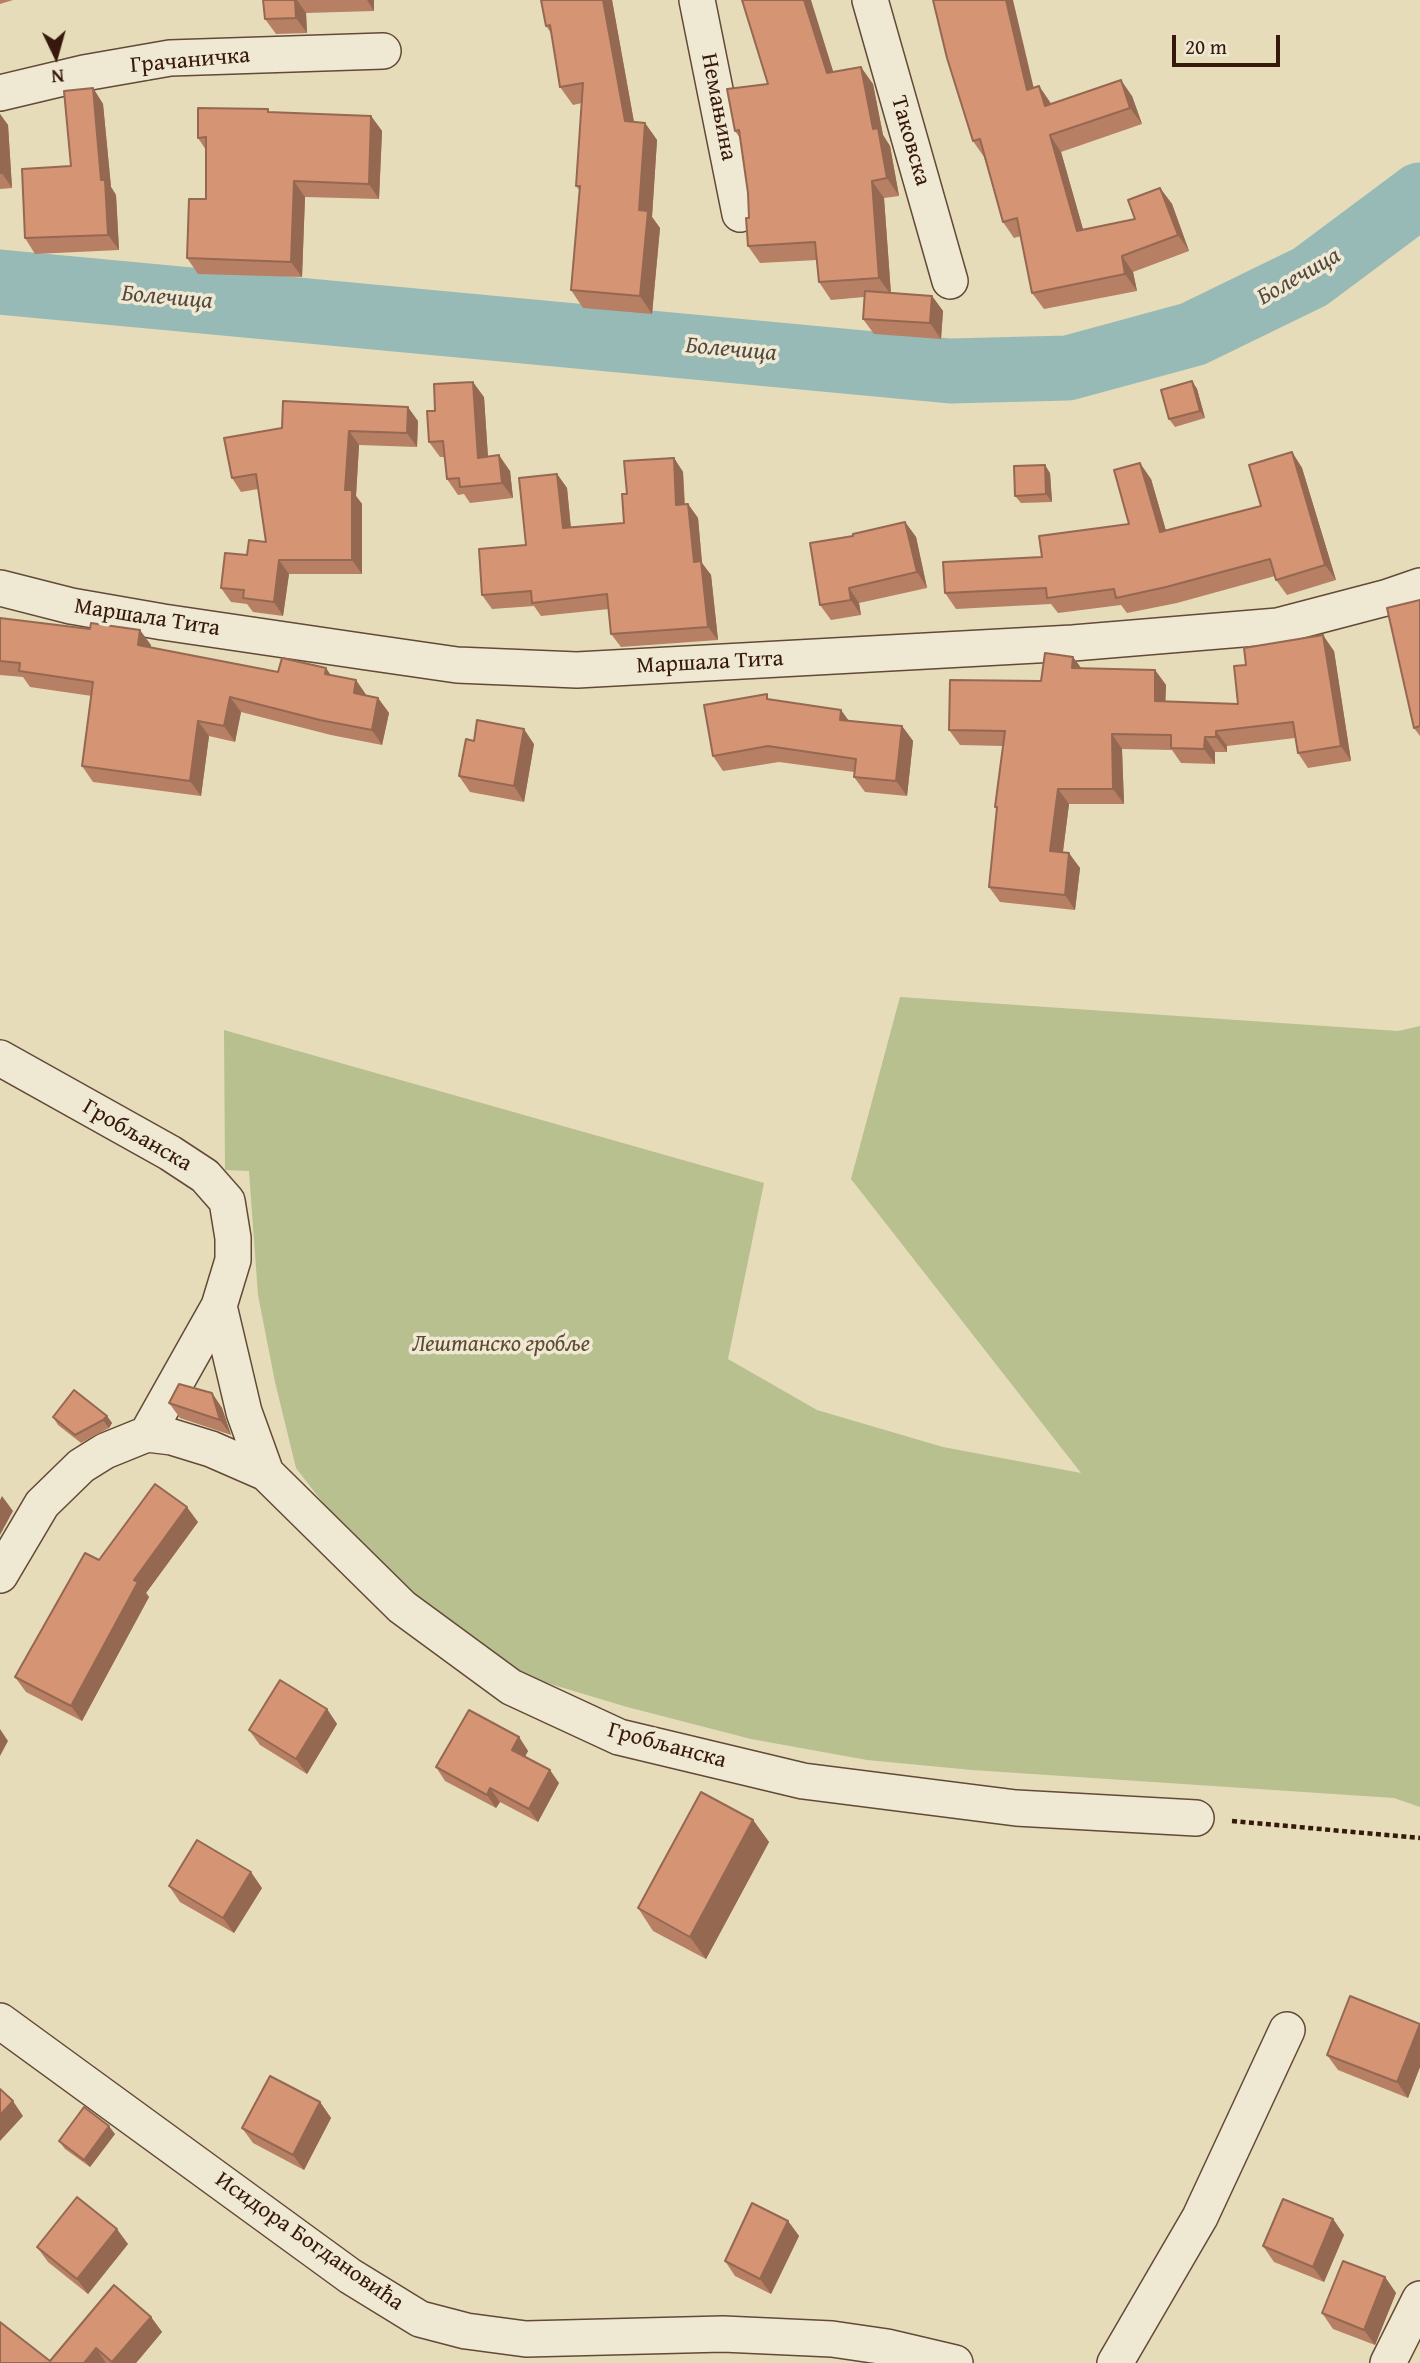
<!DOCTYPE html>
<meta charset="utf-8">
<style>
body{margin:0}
#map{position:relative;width:1420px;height:2363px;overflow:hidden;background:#e6dcb9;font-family:"Gentium Book Plus",serif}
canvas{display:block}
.north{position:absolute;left:21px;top:21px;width:70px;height:70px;-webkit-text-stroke:5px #efe8d2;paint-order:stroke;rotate:175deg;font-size:19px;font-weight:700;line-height:28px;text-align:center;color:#37180c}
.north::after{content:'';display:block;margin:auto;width:24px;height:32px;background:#37180c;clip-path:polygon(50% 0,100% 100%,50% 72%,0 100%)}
.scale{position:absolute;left:1172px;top:35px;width:108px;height:32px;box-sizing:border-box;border:4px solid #37180c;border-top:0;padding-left:9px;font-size:21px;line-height:24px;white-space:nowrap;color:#37180c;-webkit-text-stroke:5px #efe8d2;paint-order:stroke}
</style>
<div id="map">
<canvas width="1420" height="2363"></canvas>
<div class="north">N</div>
<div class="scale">20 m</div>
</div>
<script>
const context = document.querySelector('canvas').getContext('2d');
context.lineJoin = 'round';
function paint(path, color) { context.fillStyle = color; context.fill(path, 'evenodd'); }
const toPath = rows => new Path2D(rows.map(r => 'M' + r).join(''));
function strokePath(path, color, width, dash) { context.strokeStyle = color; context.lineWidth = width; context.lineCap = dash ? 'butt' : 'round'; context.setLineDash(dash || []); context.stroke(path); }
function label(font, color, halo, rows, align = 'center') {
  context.font = font + ' "Gentium Book Plus",serif'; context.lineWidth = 7; context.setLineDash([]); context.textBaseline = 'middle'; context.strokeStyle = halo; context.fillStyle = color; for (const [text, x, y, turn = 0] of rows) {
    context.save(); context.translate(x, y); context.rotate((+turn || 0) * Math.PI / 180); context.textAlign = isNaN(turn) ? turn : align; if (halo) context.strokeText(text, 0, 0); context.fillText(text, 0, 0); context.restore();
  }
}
const green = toPath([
 [900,997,1398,1031,1420,1026,1420,1807,1394,1798,972,1770,867,1760,751,1739,627,1707,527,1677,467,1644,350,1538,296,1468,275,1382,258,1295,249,1171,225,1170,224,1030,764,1183,728,1359,817,1410,943,1447,1081,1473,851,1179]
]);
const river = toPath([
 [0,282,950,371,1068,368,1193,334,1310,277,1420,195]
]);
const path = toPath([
 [1232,1821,1420,1838]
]);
const minor = toPath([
 [697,0,740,214],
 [870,0,950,281],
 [0,93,84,73,170,58,383,51],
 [0,588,71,606,163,622,367,652,457,665,577,670,1073,643,1278,626,1385,598,1420,586],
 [0,1058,170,1153,205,1176,227,1201,233,1238,233,1260,219,1306,147,1434],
 [219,1306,244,1412,266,1473],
 [0,1575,42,1504,81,1466,105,1451,147,1434,172,1437,211,1449,266,1473,402,1607,511,1687,619,1737,803,1781,1016,1808,1196,1818],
 [0,2021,350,2276,420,2319,466,2331,526,2339,723,2334,832,2339,887,2347,955,2363],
 [1115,2363,1200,2217,1287,2030],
 [1388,2363,1420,2299]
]);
const wall = toPath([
 [0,0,13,0,0,4],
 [263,0,374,0,374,11,306,13,307,33,276,34,265,19],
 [541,0,612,0,634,122,645,123,657,140,652,217,660,228,652,314,583,308,571,290,580,191,576,186,582,103,573,105,560,87,551,33,546,26],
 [833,72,873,84,883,135,890,146,899,196,884,198,891,293,932,296,943,311,941,339,874,334,863,319,864,297,831,300,819,282,817,260,760,263,748,246,749,218,748,193,740,138,735,131,768,84],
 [1039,86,1051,104,1132,96,1142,124,1061,152,1083,229,1135,219,1160,188,1172,204,1189,251,1133,272,1137,291,1044,309,1032,293,1021,236,1014,238,1003,222,984,157,973,141,1034,88],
 [93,88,103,104,111,187,116,195,119,250,35,254,25,238,71,166],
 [270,112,371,116,382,131,379,199,305,197,302,277,198,274,187,258,206,199,206,150,198,138],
 [0,114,8,125,12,188,0,189],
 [1192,381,1197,389,1205,418,1175,427,1169,419],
 [484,397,488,457,510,471,513,498,470,503,464,494,458,495,447,479,445,457,440,457,429,442,435,411],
 [418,421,417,447,359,445,356,496,362,504,362,574,289,574,283,616,253,612,247,604,231,602,221,588,247,555,266,542,258,489,241,492,232,478,224,438],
 [1292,452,1302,468,1336,580,1287,595,1276,580,1275,576,1177,603,1127,613,1121,605,1058,613,1051,604,956,609,945,593,1129,524,1151,479,1166,531,1261,506],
 [674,458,683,472,685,504,688,504,698,518,702,563,711,575,718,640,621,647,611,634,609,609,541,616,534,606,492,609,482,595,526,545,557,474,567,488,571,527,624,523,627,494],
 [1050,473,1052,502,1021,503,1015,496],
 [905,522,916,537,927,588,859,603,861,615,831,620,820,605,853,536],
 [1420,600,1420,736,1414,728],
 [0,618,151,645,150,647,278,672,332,676,367,696,378,698,389,713,382,745,331,735,241,712,235,742,209,736,201,796,93,782,82,766,92,696,30,687,23,677,0,675],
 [1334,651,1351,761,1308,768,1298,753,1295,738,1227,746,1227,752,1215,752,1215,764,1181,763,1172,750,1122,749,1124,804,1069,804,1063,852,1080,868,1075,910,1000,902,989,887,997,810,995,807,1003,746,960,745,949,730,1041,681,1073,657,1081,668,1155,670,1166,685,1165,701,1238,704],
 [770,700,849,721,902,726,913,741,907,796,865,792,854,777,854,772,779,762,723,771,713,756],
 [474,741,534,744,524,802,470,792,459,776],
 [212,1393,222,1408,231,1435,180,1418,169,1403],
 [107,1416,112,1423,109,1428,81,1443,58,1425,53,1417],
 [198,1522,146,1593,149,1597,82,1721,26,1692,15,1677,99,1560],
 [327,1709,337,1724,307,1774,260,1745,249,1730],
 [519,1737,528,1751,525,1757,559,1783,538,1822,500,1802,496,1808,445,1781,436,1767],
 [753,1820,769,1842,706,1959,653,1931,638,1908],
 [169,1886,262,1888,234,1933,180,1902],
 [1420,2024,1420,2067,1408,2098,1338,2070,1327,2055],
 [320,2102,331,2118,304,2170,253,2143,242,2128],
 [115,2134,90,2167,65,2149,59,2141],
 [1333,2219,1344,2235,1324,2282,1274,2262,1263,2246],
 [788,2221,799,2236,771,2294,735,2276,725,2261],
 [128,2244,88,2294,48,2262,37,2247],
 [1385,2277,1396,2293,1375,2345,1333,2329,1322,2313],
 [151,2317,162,2332,136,2363,0,2363,50,2361]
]);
const shadedWall = toPath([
 [295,0,297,0,306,13,307,33,296,18],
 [367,0,374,0,374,11],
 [603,0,612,0,637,139,625,121],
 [804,0,811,0,839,90,827,73],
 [1006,0,1013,0,1038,106,1027,90],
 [861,67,873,84,883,135,890,146,899,196,887,178,873,129],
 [1121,80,1132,96,1142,124,1130,108],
 [1039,86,1050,102,1056,122,1045,106],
 [93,88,103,104,111,187,116,195,119,250,108,235,101,180],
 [0,114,8,125,12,188,2,173,0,151],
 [371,116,382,131,379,199,369,184],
 [645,123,657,140,652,217,660,228,652,314,640,296,639,210],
 [1050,135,1061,152,1088,247,1077,231],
 [294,181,305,197,302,277,291,262],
 [872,181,884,198,891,295,879,278],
 [1160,188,1172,204,1189,251,1178,235],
 [1122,256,1133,272,1137,291,1125,274],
 [932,296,943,311,941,339,930,323],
 [1192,381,1197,389,1205,418,1200,411],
 [473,382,484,397,489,473,478,458],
 [408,407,418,421,417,447,407,433],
 [349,431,359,445,356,496,362,504,362,574,352,560,345,490],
 [1292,452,1302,468,1336,580,1325,565],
 [499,455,510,471,513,498,502,483],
 [674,458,683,472,685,519,676,505],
 [1140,463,1151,479,1171,548,1160,532],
 [1045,465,1050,473,1052,502,1046,494],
 [557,474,567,488,572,542,563,528],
 [688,504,698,518,702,563,711,575,718,640,708,627,694,562],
 [905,522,916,537,927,588,917,572],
 [279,560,289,574,283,616,274,602],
 [849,588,859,603,861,615,851,600],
 [140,630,151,645,149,660,138,645],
 [1323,635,1334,651,1351,761,1341,746],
 [1073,657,1084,672,1072,668],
 [326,668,337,684,325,674],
 [1155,670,1166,685,1165,716,1155,701],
 [356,680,367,696,354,693],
 [230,697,241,712,235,742,224,726],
 [378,698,389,713,382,745,372,730],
 [841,710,852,725,840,720],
 [198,721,209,736,201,796,190,781],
 [902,726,913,741,907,796,896,781],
 [524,729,534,744,524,802,514,786],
 [1216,731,1227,746,1227,752,1216,737],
 [1112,734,1122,749,1124,804,1113,789],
 [1205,737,1215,752,1215,764,1204,749],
 [1058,789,1069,804,1061,866,1050,851],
 [1069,853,1080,868,1075,910,1065,895],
 [212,1393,222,1408,231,1435,220,1420],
 [107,1416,112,1423,109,1428,103,1420],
 [2,1496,13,1511,0,1535,0,1500],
 [187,1507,198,1522,146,1593,149,1597,82,1721,71,1706,134,1580],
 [327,1709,337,1724,307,1774,296,1759],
 [0,1729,8,1741,0,1756],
 [519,1737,528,1751,521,1763,512,1750],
 [550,1770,559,1783,538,1822,529,1809],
 [490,1788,500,1802,496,1808,487,1795],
 [753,1820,769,1842,706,1959,690,1937],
 [251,1872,262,1888,234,1933,223,1918],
 [1420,2024,1420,2067,1408,2098,1397,2082],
 [13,2101,23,2116,0,2141,0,2115],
 [320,2102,331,2118,304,2170,293,2155],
 [109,2126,115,2134,90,2167,84,2160],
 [1333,2219,1344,2235,1324,2282,1313,2267],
 [788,2221,799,2236,771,2294,760,2279],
 [117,2229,128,2244,88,2294,77,2279],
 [1385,2277,1396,2293,1375,2345,1364,2330],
 [151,2317,162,2332,136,2363,113,2363,112,2362],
 [96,2348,106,2363,84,2363]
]);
const building = toPath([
 [263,0,295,0,296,18,265,19,263,0],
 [541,0,603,0,625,121,645,123,639,210,648,211,640,296,571,290,580,186,576,186,583,83,560,87,550,25,546,26,541,0],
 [742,0,804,0,827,73,861,67,873,129,878,128,887,178,872,181,879,278,819,282,815,242,748,246,746,218,749,218,748,193,739,130,735,131,727,89,768,84,742,0],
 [933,0,1006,0,1027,90,1039,86,1045,106,1121,80,1130,108,1050,135,1077,231,1135,219,1128,200,1160,188,1178,235,1122,256,1125,274,1032,293,1017,218,1003,222,980,139,973,141,947,58,933,0],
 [93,88,101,180,105,180,108,235,25,238,22,169,71,166,64,91,93,88],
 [198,108,268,109,268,112,371,116,369,184,294,181,291,262,187,258,189,199,206,199,206,137,198,138,198,108],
 [0,151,2,173,0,173,0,151],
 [865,291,932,296,930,323,863,319,865,291],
 [1192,381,1200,411,1169,419,1161,390,1192,381],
 [473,382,478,458,499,455,502,483,460,487,459,478,447,479,443,441,429,442,427,411,435,411,434,384,473,382],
 [283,401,408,407,407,433,349,431,345,490,352,490,352,560,279,560,274,602,243,598,244,590,221,588,225,553,247,555,249,540,266,542,256,474,232,478,224,438,282,428,283,401],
 [1292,452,1325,565,1276,580,1270,559,1166,587,1116,598,1114,589,1047,598,1046,588,945,593,943,562,1042,557,1039,536,1129,524,1114,470,1140,463,1160,532,1261,506,1249,465,1292,452],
 [674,458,676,505,688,504,694,562,701,561,708,627,611,634,607,594,532,603,531,591,482,595,479,549,526,545,519,478,557,474,563,528,624,523,622,494,627,494,624,461,674,458],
 [1045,465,1046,494,1015,496,1014,466,1045,465],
 [905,522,917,572,849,588,851,600,820,605,810,543,853,536,853,534,905,522],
 [1420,600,1420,726,1414,728,1387,608,1420,600],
 [0,618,90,629,91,623,140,630,138,645,278,672,282,658,326,668,325,674,356,680,354,693,378,698,372,730,320,720,230,697,224,726,198,721,190,781,82,766,93,682,19,671,20,663,0,661,0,618],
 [1323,635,1341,746,1298,753,1293,722,1216,731,1216,737,1205,737,1204,749,1171,748,1171,735,1112,734,1113,789,1058,789,1050,851,1069,853,1065,895,989,887,997,807,995,807,1005,731,949,730,950,680,1041,681,1045,653,1073,657,1072,668,1155,670,1155,701,1238,704,1234,666,1246,665,1244,648,1323,635],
 [767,694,767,699,841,710,840,720,902,726,896,781,854,777,856,759,768,746,713,756,704,705,767,694],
 [477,720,524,729,514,786,459,776,466,739,474,741,477,720],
 [179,1384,212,1393,220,1420,169,1403,179,1384],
 [74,1390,107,1416,103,1420,75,1435,53,1417,74,1390],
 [155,1484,187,1507,134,1580,138,1582,71,1706,15,1677,85,1553,99,1560,155,1484],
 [280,1680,327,1709,296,1759,249,1730,280,1680],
 [469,1710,519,1737,512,1750,550,1770,529,1809,490,1788,487,1795,436,1767,469,1710],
 [701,1792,753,1820,690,1937,638,1908,701,1792],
 [197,1840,251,1872,223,1918,169,1886,197,1840],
 [1350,1996,1420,2024,1397,2082,1327,2055,1350,1996],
 [270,2076,320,2102,293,2155,242,2128,270,2076],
 [0,2089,13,2101,0,2115,0,2089],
 [84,2107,109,2126,84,2160,59,2141,84,2107],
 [77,2197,117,2229,77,2279,37,2247,77,2197],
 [1283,2199,1333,2219,1313,2267,1263,2246,1283,2199],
 [752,2203,788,2221,760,2279,725,2261,752,2203],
 [1343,2261,1385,2277,1364,2330,1322,2313,1343,2261],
 [114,2285,151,2317,112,2362,96,2348,84,2363,0,2363,0,2322,50,2361,114,2285]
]);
const streetNames = [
 ["Грачаничка",190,61,-5],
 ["Немањина",718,107,79],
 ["Таковска",910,141,74],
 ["Маршала Тита",147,618,9],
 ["Маршала Тита",710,663,-3],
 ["Гробљанска",137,1136,30],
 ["Гробљанска",667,1746,15],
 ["Исидора Богдановића",309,2242,35]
];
const parkNames = [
 ["Лештанско гробље",501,1345]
];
const waterNames = [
 ["Болечица",1299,277,-30],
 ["Болечица",167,298,5],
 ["Болечица",731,350,5]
];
paint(green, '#b7c08e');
strokePath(river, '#98bab7', 65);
strokePath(minor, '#634937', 38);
strokePath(path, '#37180c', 4.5, [5, 3.5]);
strokePath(minor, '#efe8d2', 35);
paint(wall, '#b77f64');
paint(shadedWall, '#956851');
paint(building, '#d59474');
strokePath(building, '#956851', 2);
label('23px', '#37180c', '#efe8d2', streetNames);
label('italic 23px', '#5d4a33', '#efe8d2', parkNames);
label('italic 24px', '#54493f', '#efe8d2', waterNames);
</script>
